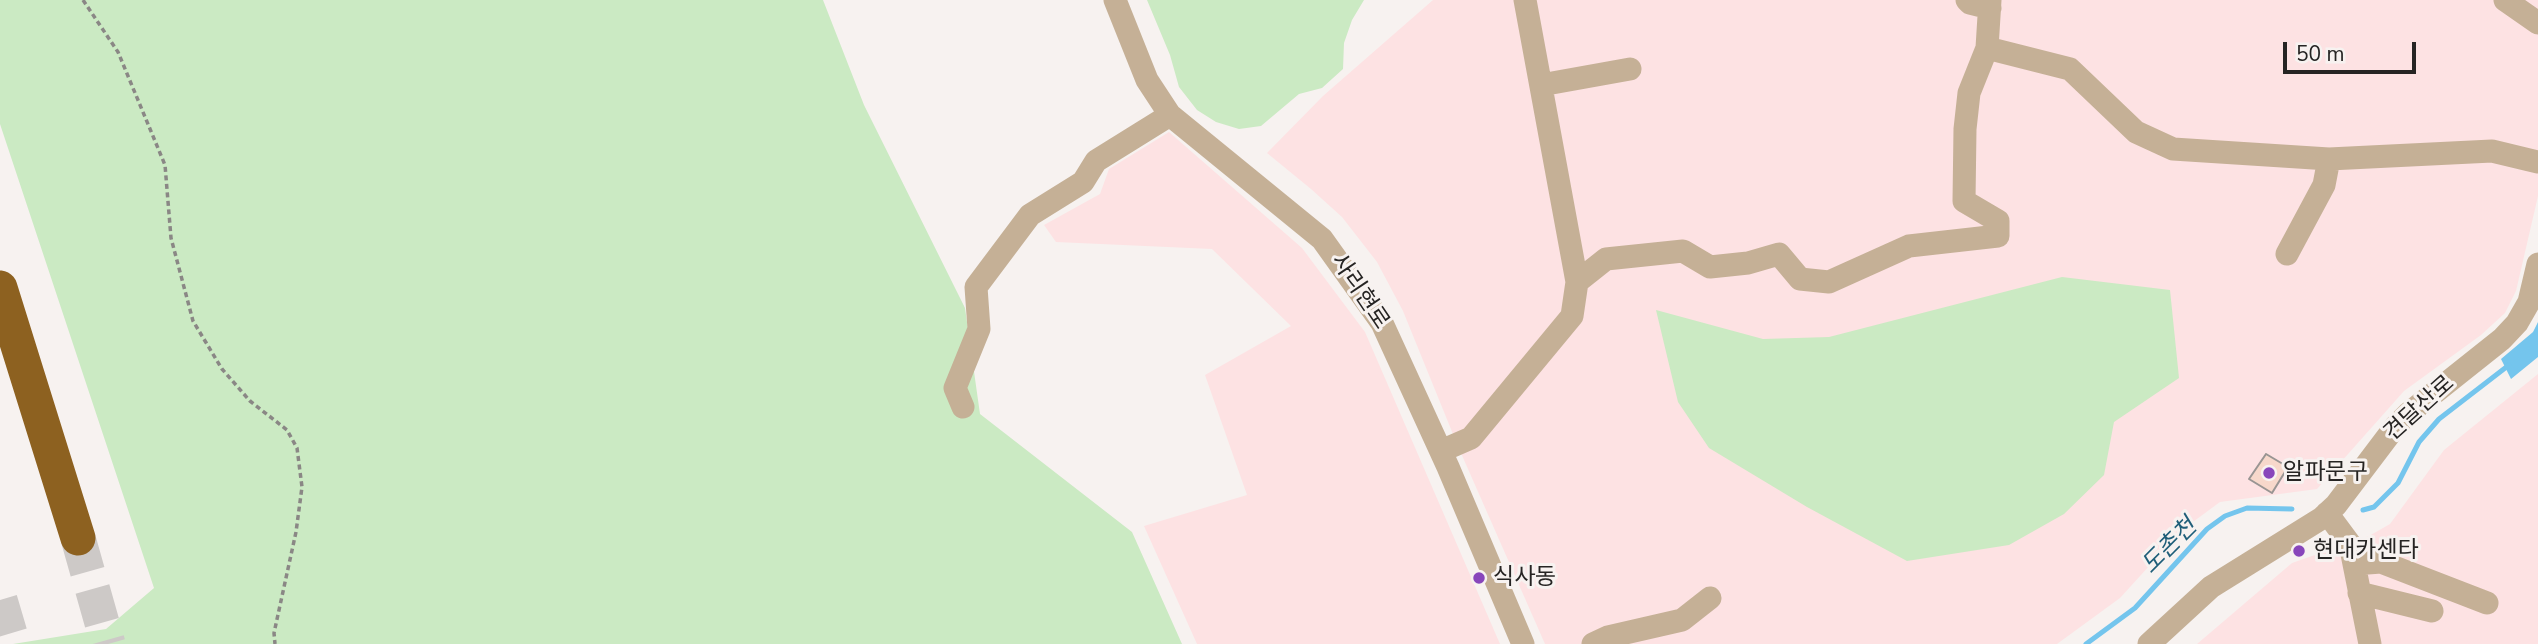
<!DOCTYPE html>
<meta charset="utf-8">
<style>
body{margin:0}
#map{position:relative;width:2538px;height:644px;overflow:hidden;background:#f7f2f0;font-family:"Nunito Sans",sans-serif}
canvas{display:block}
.scale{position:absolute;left:2283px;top:42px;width:133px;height:32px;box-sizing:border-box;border:4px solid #262423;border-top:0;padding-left:9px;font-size:21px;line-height:24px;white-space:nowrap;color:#262423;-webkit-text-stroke:5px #f7f2f0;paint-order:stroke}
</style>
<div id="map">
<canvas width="2538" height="644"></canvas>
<div class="scale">50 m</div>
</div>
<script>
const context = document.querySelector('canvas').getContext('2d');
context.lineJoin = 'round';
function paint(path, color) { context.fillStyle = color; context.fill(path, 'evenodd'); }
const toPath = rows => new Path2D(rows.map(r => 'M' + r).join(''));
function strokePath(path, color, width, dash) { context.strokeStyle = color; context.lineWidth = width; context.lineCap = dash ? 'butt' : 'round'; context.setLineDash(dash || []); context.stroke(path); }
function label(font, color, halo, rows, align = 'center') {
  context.font = font + ' "Nunito Sans","Noto Sans KR",sans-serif'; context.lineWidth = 6; context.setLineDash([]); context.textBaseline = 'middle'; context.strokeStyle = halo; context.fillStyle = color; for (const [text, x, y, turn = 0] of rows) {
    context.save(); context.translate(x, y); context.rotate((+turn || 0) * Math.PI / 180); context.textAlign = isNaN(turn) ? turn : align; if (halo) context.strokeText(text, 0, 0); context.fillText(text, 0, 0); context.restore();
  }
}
const industrial = toPath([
 [1433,0,2538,0,2538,196,2516,291,2505,313,2481,335,2404,391,2317,489,2220,502,2182,530,2120,598,2057,644,1545,644,1457,444,1403,311,1377,262,1342,217,1311,189,1267,153,1323,96],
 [1169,132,1302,248,1365,332,1500,644,1197,644,1144,526,1247,495,1205,375,1291,326,1212,249,1056,242,1044,225,1100,194,1109,169],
 [2538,374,2538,644,2197,644,2292,563,2369,536,2390,524,2444,450]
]);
const green = toPath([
 [0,0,823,0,864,105,965,308,980,414,1132,532,1182,644,13,644,106,629,154,588,0,124],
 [1147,0,1364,0,1352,20,1344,43,1343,69,1322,88,1299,94,1261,126,1239,129,1216,122,1197,110,1179,87,1170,55],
 [2062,277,2170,290,2179,378,2114,422,2104,475,2064,514,2009,545,1907,561,1807,507,1709,448,1678,402,1656,310,1763,339,1829,337]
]);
const water = toPath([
 [2538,322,2538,357,2511,379,2501,359,2533,332]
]);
const stream = toPath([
 [2363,510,2374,507,2398,483,2419,442,2439,419,2509,365],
 [2086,644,2135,608,2207,529,2225,516,2247,508,2292,509]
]);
const building = toPath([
 [2266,454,2288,467,2272,493,2249,479,2266,454]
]);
const highwayTunnel = toPath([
 [78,538,108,644],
 [0,600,13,644]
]);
const path = toPath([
 [83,0,118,52,165,165,171,238,193,321,222,369,250,401,287,430,297,448,302,487,296,532,274,633,275,644]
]);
const minor = toPath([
 [1115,0,1147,80,1170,115,1322,239,1382,323,1448,467,1523,644],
 [1967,0,1970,3,1990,8],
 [1990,0,1987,48,2070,69,2136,132,2173,149,2329,159,2492,151,2538,162],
 [2505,0,2538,23],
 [1541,85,1630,69],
 [2287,254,2324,185,2329,159],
 [1577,282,1606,259,1683,251,1710,267,1748,263,1779,254,1800,279,1829,282,1909,246,1998,236,1998,221,1964,201,1965,129,1969,93,1987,48],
 [963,407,955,388,979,329,976,287,1030,215,1083,182,1096,161,1170,115],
 [1441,451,1471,438,1572,316,1577,282,1525,0],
 [2327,513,2350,544,2370,644],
 [2354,564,2381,562,2487,603],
 [2359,593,2432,611],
 [1593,644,1608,637,1682,620,1710,598],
 [2149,644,2211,587,2322,518,2336,505,2395,427,2409,413,2502,339,2517,323,2529,302,2538,264]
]);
const highway = toPath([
 [0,288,78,538]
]);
const markers = [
 [2269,473,7,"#8846bb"],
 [2299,551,7,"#8846bb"],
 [1479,578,7,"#8846bb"]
];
const streetNames = [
 ["사리현로",1359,292,56],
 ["견달산로",2420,409,-42]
];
const poiNames = [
 ["알파문구",2283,473],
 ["현대카센타",2313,551],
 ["식사동",1493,578]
];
const waterNames = [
 ["도촌천",2170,547,-45]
];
paint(industrial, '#fde2e3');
paint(green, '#cbeac3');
paint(water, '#74c5ed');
strokePath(stream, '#74c5ed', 5);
paint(building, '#f7d8cb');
strokePath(building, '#999593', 2);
strokePath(highwayTunnel, '#cdc9c7', 35, [35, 18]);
strokePath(path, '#8a8785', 3.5, [5, 3.5]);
strokePath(minor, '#c5b096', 23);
strokePath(highway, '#8d6120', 35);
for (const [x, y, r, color] of markers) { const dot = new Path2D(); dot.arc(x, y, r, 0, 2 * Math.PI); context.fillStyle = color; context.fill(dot); strokePath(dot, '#f7f2f0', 2.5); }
label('23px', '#262423', '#f7f2f0', streetNames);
label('23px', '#262423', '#f7f2f0', poiNames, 'left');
label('italic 24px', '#1f5e79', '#f7f2f0', waterNames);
</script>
